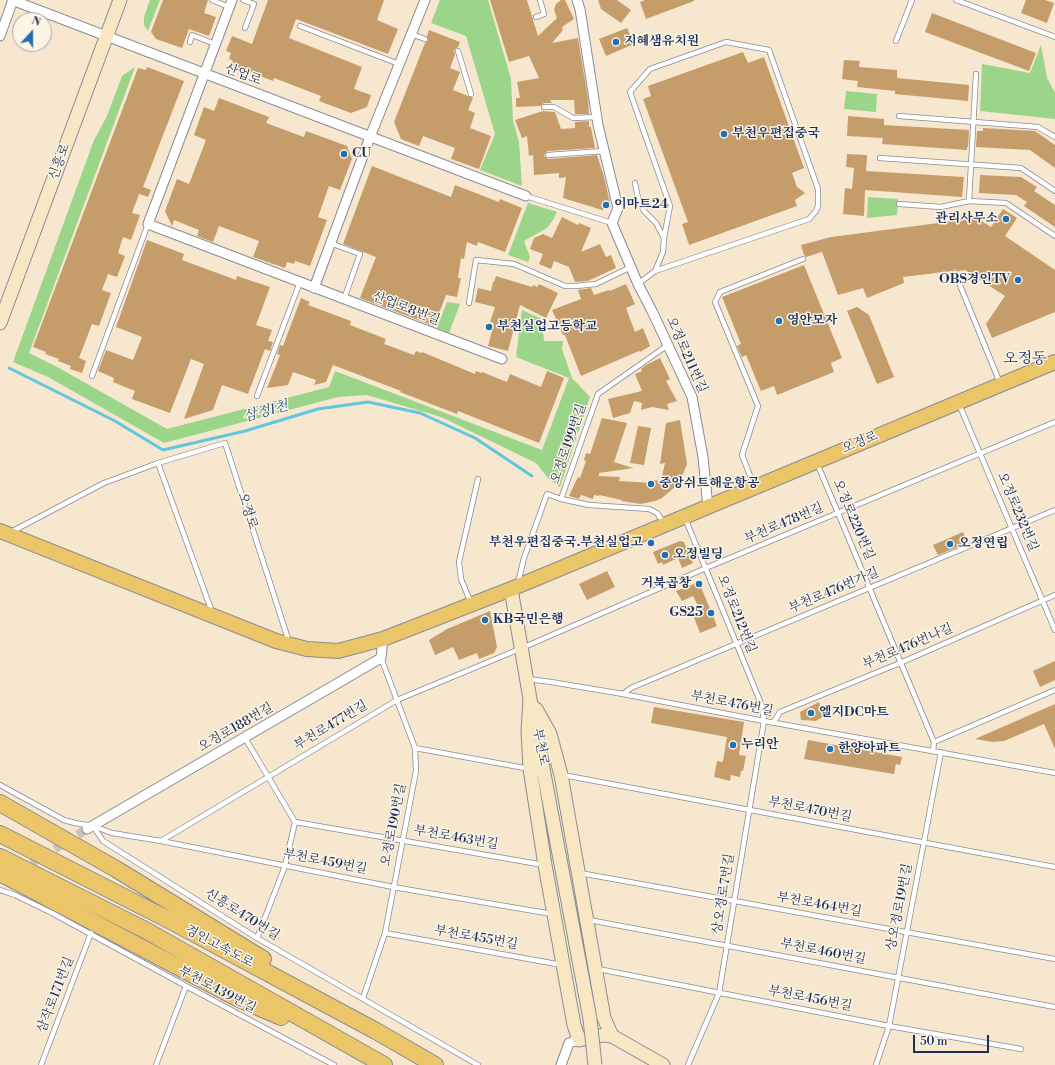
<!DOCTYPE html>
<meta charset="utf-8">
<style>
body{margin:0}
#map{position:relative;width:1055px;height:1065px;overflow:hidden;background:#f7e7cf;font-family:"Libre Bodoni",serif}
canvas{display:block}
.north{position:absolute;left:12px;top:12px;width:40px;height:40px;box-sizing:border-box;background:#fcf5e5;border:1px solid #a2a6af;border-radius:50%;rotate:21deg;font-size:11px;font-weight:700;line-height:16px;text-align:center;color:#1b2f5e}
.north::after{content:'';display:block;margin:auto;width:14px;height:18px;background:#1f6fb2;clip-path:polygon(50% 0,100% 100%,50% 72%,0 100%)}
.scale{position:absolute;left:913px;top:1035px;width:76px;height:18px;box-sizing:border-box;border:2px solid #1b2f5e;border-top:0;padding-left:5px;font-size:12px;line-height:14px;white-space:nowrap;color:#1b2f5e;-webkit-text-stroke:3px #fcf5e5;paint-order:stroke}
</style>
<div id="map">
<canvas width="1055" height="1065"></canvas>
<div class="north">N</div>
<div class="scale">50 m</div>
</div>
<script>
const context = document.querySelector('canvas').getContext('2d');
context.lineJoin = 'round';
function paint(path, color) { context.fillStyle = color; context.fill(path, 'evenodd'); }
const toPath = rows => new Path2D(rows.map(r => 'M' + r).join(''));
function strokePath(path, color, width, dash) { context.strokeStyle = color; context.lineWidth = width; context.lineCap = dash ? 'butt' : 'round'; context.setLineDash(dash || []); context.stroke(path); }
function label(font, color, halo, rows, align = 'center') {
  context.font = font + ' "Libre Bodoni","Noto Serif KR",serif'; context.lineWidth = 3; context.setLineDash([]); context.textBaseline = 'middle'; context.strokeStyle = halo; context.fillStyle = color; for (const [text, x, y, turn = 0] of rows) {
    context.save(); context.translate(x, y); context.rotate((+turn || 0) * Math.PI / 180); context.textAlign = isNaN(turn) ? turn : align; if (halo) context.strokeText(text, 0, 0); context.fillText(text, 0, 0); context.restore();
  }
}
const green = toPath([
 [150,0,160,0,148,31,144,25,144,17],
 [440,0,488,0,511,79,513,121,519,142,522,186,480,170,495,134,466,36,431,23],
 [1041,45,1047,78,1055,93,1055,119,980,111,982,64,1030,73],
 [135,67,29,353,59,368,167,429,329,387,335,371,542,450,569,378,516,357,522,310,542,319,544,341,563,341,562,349,572,378,590,397,560,487,549,479,536,463,441,417,367,395,338,397,164,443,48,377,13,362,94,140,107,116,122,76],
 [846,91,877,94,876,112,844,109],
 [868,197,898,199,897,215,867,218],
 [528,203,557,212,553,220,547,228,524,241,530,257,528,262,508,255],
 [447,302,460,304,449,333,437,328]
]);
const stream = toPath([
 [9,368,115,421,163,450,245,431,318,409,368,402,420,413,475,438,532,476]
]);
const building = toPath([
 [163,0,208,0,204,13,216,17,209,36,189,29,182,48,156,39,151,32],
 [268,0,384,0,377,20,398,29,388,54,296,19,289,38,362,67,354,89,371,95,367,107,351,113,319,101,321,96,274,78,273,81,232,65,233,61,229,59,231,53,226,51,232,36,252,44],
 [490,0,527,0,538,36,557,18,554,10,556,4,561,0,565,0,574,19,562,27,563,30,552,43,578,38,588,99,589,114,575,114,574,100,550,100,552,103,544,103,540,106,516,107,516,98,520,98,517,82,539,78,529,56,509,62],
 [598,0,617,0,631,10,621,23,601,9],
 [645,0,694,0,694,1,646,19,640,2],
 [1026,0,1045,0,1054,3,1047,23,1021,13],
 [932,13,1036,53,1029,71,925,32],
 [627,28,634,44,606,56,599,39],
 [429,30,460,42,458,47,454,50,455,55,450,68,460,72,453,90,473,98,468,110,475,113,470,128,491,136,479,169,451,159,455,148,423,136,419,146,401,139,394,122,425,43,428,41,427,36],
 [743,52,748,63,764,57,804,168,792,173,797,187,805,193,795,200,797,206,689,245,682,224,688,222,643,99,651,96,648,86],
 [844,60,860,61,859,67,897,70,897,78,969,85,968,101,895,94,895,91,857,87,858,81,842,79],
 [147,67,184,81,143,187,151,190,148,197,139,194,132,213,140,215,131,240,123,237,118,253,125,256,117,277,108,274,102,290,111,293,99,326,92,324,79,358,86,361,82,373,70,369,71,366,58,361,59,359,45,354,46,352,33,347,138,68,146,70],
 [219,98,269,117,266,123,304,137,306,131,347,146,352,159,340,190,329,186,318,217,327,220,310,266,295,261,294,264,287,262,285,268,253,257,259,241,219,226,213,242,197,236,199,230,174,220,172,226,165,211,177,179,189,184,206,140,194,135,204,107,214,111],
 [543,111,555,112,561,129,575,128,575,122,589,121,589,127,591,127,595,148,548,151,545,153,544,156,548,159,597,155,604,177,611,207,602,210,563,198,566,177,559,178,559,173,534,175,533,155,529,156,527,136,522,138,515,120],
 [848,116,884,119,884,125,969,130,968,147,967,147,967,150,882,144,883,138,847,136],
 [983,128,1035,131,1055,145,1055,168,1030,150,976,147,977,131,983,131],
 [847,154,867,155,866,171,964,177,962,197,865,190,864,216,843,214,845,188,852,189,854,168,846,167],
 [372,166,451,197,455,185,499,202,500,199,522,208,505,252,478,242,477,246,467,242,464,259,461,258,458,278,461,278,457,297,446,295,434,326,360,298,376,257,343,244],
 [980,175,1021,177,1037,187,1034,191,1055,205,1055,227,1024,206,1027,202,1016,195,979,193],
 [1003,209,1017,218,1005,236,1055,270,1055,312,992,338,986,324,1005,296,965,270,958,271,955,269,952,271,903,277,904,283,867,298,863,288,838,295,822,252,806,257,804,255,801,245,831,237,977,218,991,227],
 [562,217,578,225,579,223,591,228,581,252,600,244,606,257,611,255,616,268,588,281,575,282,569,267,554,261,551,269,539,264,543,254,530,249,534,238,543,234,552,238],
 [147,240,184,254,182,260,236,280,237,276,270,287,256,325,272,330,268,341,273,342,270,351,265,349,248,394,222,385,213,410,184,419,204,364,191,359,170,413,132,399,135,391,113,382,114,378,98,371,106,350,133,360,142,337,116,327],
 [804,265,842,358,831,363,834,372,777,395,774,386,761,391,746,355,742,357,737,346,741,344,722,297],
 [496,276,532,287,533,285,537,287,539,284,558,293,546,318,520,305,508,351,488,346,494,323,490,322,495,307,475,302,478,288,491,291,493,282,494,282],
 [626,284,635,304,626,308,635,332,643,328,650,346,640,352,639,351,581,376,565,335,563,335,552,310,581,299,578,290,591,288,594,295,609,290,610,291],
 [301,298,310,302,308,305,351,321,350,325,386,339,384,344,414,355,416,351,421,353,422,352,475,374,476,371,481,373,482,372,507,382,510,374,541,387,547,371,564,378,539,443,458,411,457,414,400,392,401,391,333,365,326,382,314,385,316,380,293,372,288,385,267,388,280,355,277,354,280,345,283,346],
 [857,307,869,315,894,377,877,384,847,311],
 [660,358,670,379,666,381,677,401,667,404,669,410,652,407,641,410,642,403,634,401,630,413,613,418,608,399,642,391,635,374,642,371,641,369,646,365],
 [602,418,627,423,614,462,633,468,599,473,599,476,620,477,619,481,652,483,652,480,661,481,665,463,660,464,666,423,680,420,687,464,680,481,675,487,662,498,655,501,641,504,621,501,622,500,599,495,599,496,594,495,593,499,581,495,579,499,569,496,578,477,580,478,586,461,584,460,586,453,590,454],
 [638,426,651,428,644,465,630,463],
 [963,532,967,543,938,555,933,545],
 [680,541,684,542,693,563,682,568,678,558,663,565,662,562,658,564,653,552],
 [607,571,615,587,587,600,579,584],
 [699,582,717,626,700,633,693,615,701,612,693,596,682,601,676,591],
 [490,611,497,647,494,653,479,659,477,653,459,660,453,647,435,655,429,640,447,629],
 [1055,661,1055,680,1040,687,1033,671],
 [819,702,824,716,816,721,801,720,800,712],
 [1055,704,1055,749,1044,724,1004,741,993,742,975,739],
 [654,707,744,722,739,755,746,756,743,771,741,771,740,777,731,775,730,781,714,777,717,761,722,762,723,761,727,737,651,723],
 [808,740,902,757,900,765,896,764,894,774,804,759]
]);
const streetTunnel = toPath([
 [20,870,87,829]
]);
const lane = toPath([
 [212,0,229,7],
 [243,0,254,4,245,28],
 [956,0,1055,37],
 [536,17,544,14,540,0],
 [300,26,399,64],
 [411,34,425,39],
 [896,41,912,0],
 [190,42,192,35,215,44],
 [458,51,471,94],
 [976,74,969,201,1006,203,1055,236],
 [544,107,554,107,573,118,597,117],
 [899,116,1038,127,1055,137],
 [548,155,604,151],
 [880,158,1021,168,1055,191],
 [635,183,638,198,644,211,656,223,664,238],
 [526,196,612,223],
 [899,204,941,207,969,201],
 [330,243,360,254,344,299],
 [955,273,1000,383],
 [638,284,655,271,809,219,816,211,818,206,818,189,769,50,726,42,650,69,630,92,670,206,664,238,663,252,655,271],
 [469,303,476,260,514,264,565,286,576,286,596,284,631,267],
 [92,376,148,224],
 [257,396,300,282],
 [959,404,1055,630],
 [158,463,212,612],
 [817,463,934,742],
 [754,486,742,455,758,406,715,302,720,292,803,259],
 [561,499,598,394,668,345],
 [685,518,762,706,764,721,719,993,688,1065],
 [11,532,104,483,158,463,225,443,289,642],
 [518,583,524,558,547,494,561,499,589,505,649,509,657,513,664,523],
 [471,603,461,579,459,562,478,479],
 [528,679,551,682,623,694,764,721,1055,773],
 [623,694,631,688,1055,510],
 [773,723,780,712,900,663,1055,595],
 [245,738,295,822,544,865],
 [415,748,530,769],
 [933,751,934,742,1055,690],
 [563,775,1055,867],
 [0,785,64,820,75,823,93,826,112,833,161,841,393,887,552,914],
 [93,826,103,841,257,938,478,1065],
 [161,841,397,700,522,648,706,568,1055,422],
 [580,873,1055,959],
 [0,890,15,895,52,913,186,986,334,1065],
 [589,920,1055,1007],
 [385,933,562,965],
 [257,938,285,866,295,822],
 [598,969,889,1026,1021,1049],
 [363,998,385,933,416,771,415,748,381,658],
 [41,1065,91,933],
 [156,1065,186,986],
 [876,1065,889,1026,941,752]
]);
const street = toPath([
 [12,0,526,196],
 [232,0,148,224,502,359],
 [577,0,580,9,598,125,618,208,612,223,638,284,653,313,692,397,703,457,708,507],
 [0,36,13,0],
 [314,288,370,137,425,0],
 [87,829,381,658,383,639],
 [561,1065,569,1043,579,1040]
]);
const secondary = toPath([
 [0,323,120,0],
 [511,589,530,699,590,1019],
 [530,699,528,731,530,769,545,865,574,1025,579,1040,604,1035,612,1036,663,1065],
 [536,709,550,734,561,775,604,1018,612,1036]
]);
const primary = toPath([
 [0,531,276,641,307,649,338,651,383,639,511,589,1055,362]
]);
const highway = toPath([
 [0,803,116,869,263,959],
 [0,834,169,920,376,1031,435,1065],
 [0,857,147,931,384,1065],
 [0,873,239,999,281,1017]
]);
const secondaryBridge = toPath([
 [590,1019,595,1065]
]);
const markers = [
 [616,42,4,"#1f6fb2"],
 [724,134,4,"#1f6fb2"],
 [344,154,4,"#1f6fb2"],
 [606,205,4,"#1f6fb2"],
 [1006,219,4,"#1f6fb2"],
 [1018,280,4,"#1f6fb2"],
 [779,321,4,"#1f6fb2"],
 [489,327,4,"#1f6fb2"],
 [651,484,4,"#1f6fb2"],
 [651,543,4,"#1f6fb2"],
 [950,544,4,"#1f6fb2"],
 [665,555,4,"#1f6fb2"],
 [699,584,4,"#1f6fb2"],
 [711,613,4,"#1f6fb2"],
 [485,620,4,"#1f6fb2"],
 [811,713,4,"#1f6fb2"],
 [733,745,4,"#1f6fb2"],
 [830,749,4,"#1f6fb2"]
];
const poiNames = [
 ["지혜샘유치원",624,42],
 ["부천우편집중국",732,134],
 ["CU",352,154],
 ["이마트24",614,205],
 ["관리사무소",998,219,"right"],
 ["OBS경인TV",1010,280,"right"],
 ["영안모자",787,321],
 ["부천실업고등학교",497,327],
 ["중앙쉬트해운항공",659,484],
 ["부천우편집중국.부천실업고",643,543,"right"],
 ["오정연립",958,544],
 ["오정빌딩",673,555],
 ["거북곱창",691,584,"right"],
 ["GS25",703,613,"right"],
 ["KB국민은행",493,620],
 ["엘지DC마트",819,713],
 ["누리안",741,745],
 ["한양아파트",838,749]
];
const streetNames = [
 ["산업로",243,75,21],
 ["신흥로",60,162,-70],
 ["산업로8번길",406,309,21],
 ["오정로211번길",686,355,66],
 ["오정로",860,443,-23],
 ["오정로199번길",569,444,-71],
 ["오정로",247,511,72],
 ["오정로232번길",1017,512,67],
 ["오정로220번길",853,520,67],
 ["부천로478번길",784,524,-23],
 ["부천로476번가길",834,591,-23],
 ["오정로212번길",736,614,68],
 ["부천로476번나길",908,647,-23],
 ["부천로476번길",732,704,11],
 ["부천로477번길",331,726,-31],
 ["오정로188번길",236,728,-30],
 ["부천로",540,747,79],
 ["부천로470번길",810,810,11],
 ["오정로190번길",394,825,-79],
 ["부천로463번길",456,838,10],
 ["부천로459번길",325,862,11],
 ["상오정로7번길",724,894,-81],
 ["부천로464번길",819,905,10],
 ["상오정로19번길",900,907,-79],
 ["신흥로470번길",242,915,32],
 ["부천로455번길",476,938,10],
 ["경인고속도로",219,947,28],
 ["부천로460번길",823,952,11],
 ["부천로439번길",217,990,28],
 ["삼작로171번길",56,995,-69],
 ["부천로456번길",810,999,11]
];
const waterNames = [
 ["삼정1천",266,412,-15]
];
const quarterNames = [
 ["오정동",1025,359]
];
paint(green, '#9bd589');
strokePath(stream, '#61c6df', 3);
paint(building, '#c59d6b');
strokePath(streetTunnel, '#cbc2b8', 9, [9, 4.5]);
strokePath(lane, '#898b96', 6);
strokePath(street, '#898b96', 11);
strokePath(secondary, '#898b96', 15);
strokePath(primary, '#898b96', 16);
strokePath(highway, '#898b96', 18);
strokePath(lane, '#fff', 4.5);
strokePath(street, '#fff', 9);
strokePath(secondary, '#f7e8c3', 13);
strokePath(primary, '#ebc669', 14);
strokePath(highway, '#ebc669', 16);
strokePath(secondaryBridge, '#898b96', 15, []);
strokePath(secondaryBridge, '#f7e8c3', 13);
for (const [x, y, r, color] of markers) { const dot = new Path2D(); dot.arc(x, y, r, 0, 2 * Math.PI); context.fillStyle = color; context.fill(dot); strokePath(dot, '#fcf5e5', 1.5); }
label('bold 13px', '#1b2f5e', '#fcf5e5', poiNames, 'left');
label('13px', '#1b2f5e', '#fcf5e5', streetNames);
label('italic 14px', '#2c557e', '#fcf5e5', waterNames);
label('15px', '#1b2f5e', '#fcf5e5', quarterNames);
</script>
